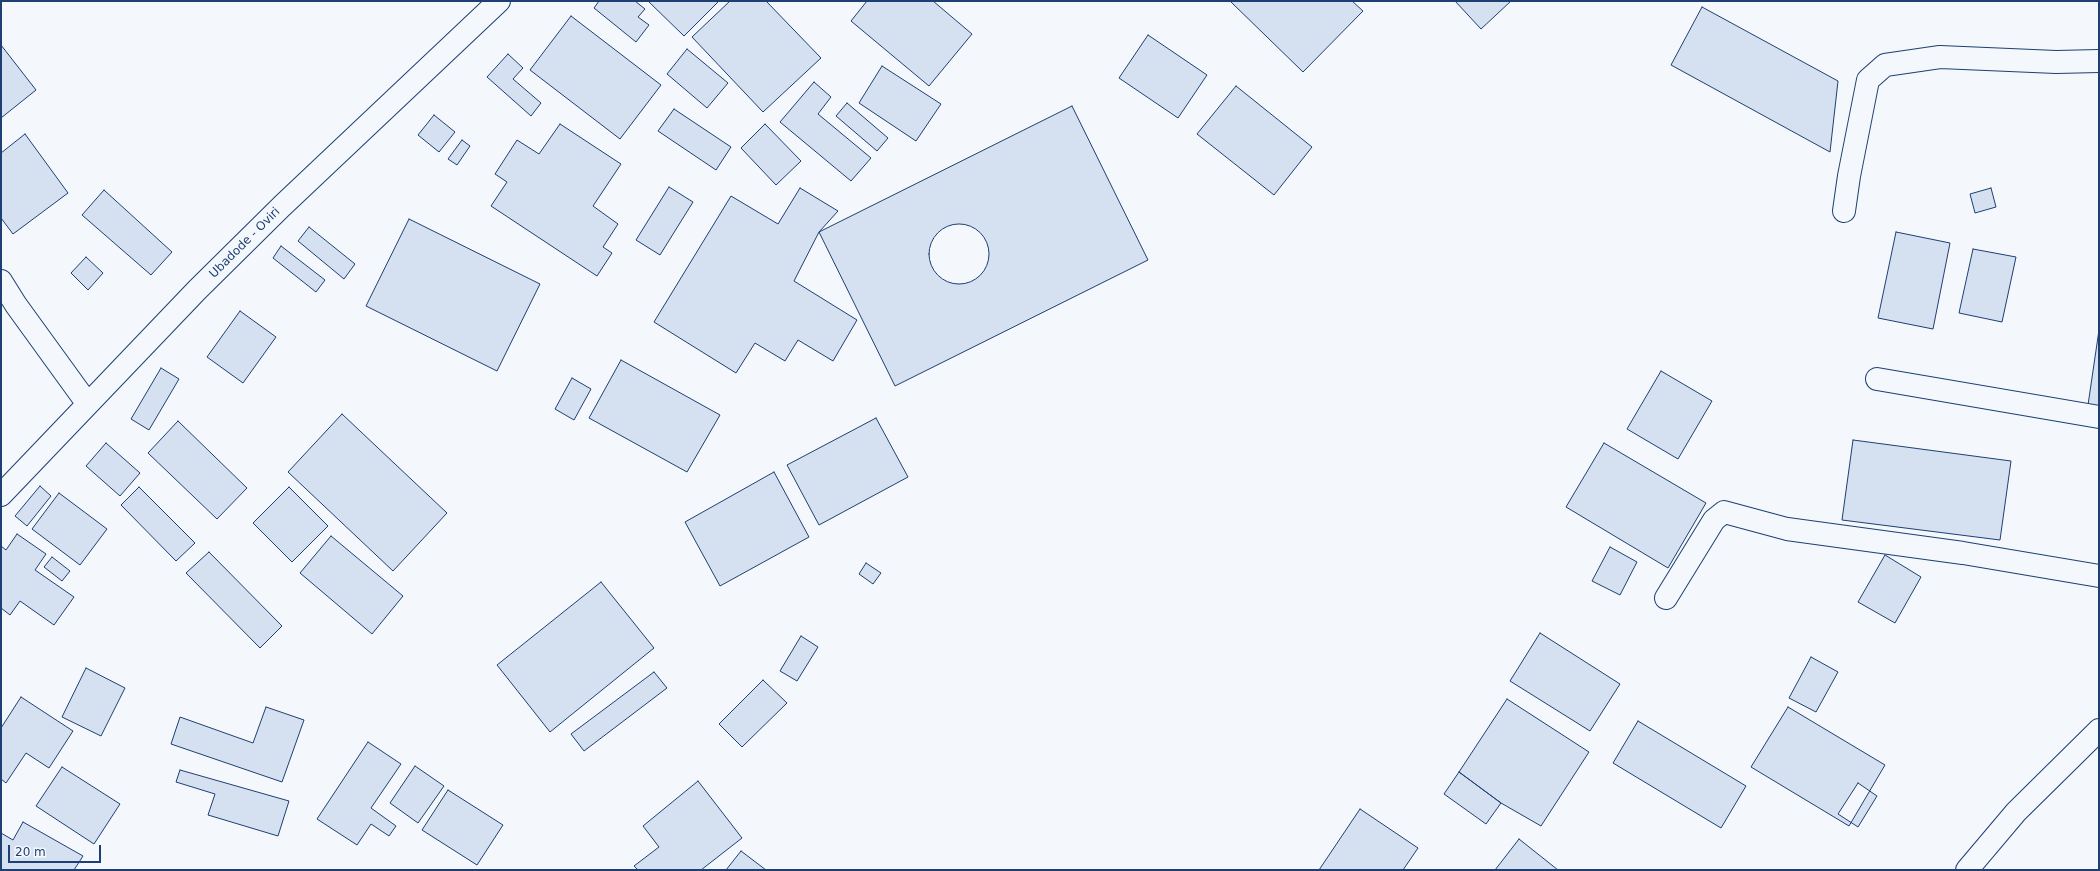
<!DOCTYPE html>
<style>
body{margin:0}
#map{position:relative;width:2100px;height:871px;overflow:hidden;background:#f4f7fb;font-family:"DejaVu Sans",sans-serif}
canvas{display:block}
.frame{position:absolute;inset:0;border:2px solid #1d3f73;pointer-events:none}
.scale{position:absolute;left:8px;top:845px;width:93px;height:18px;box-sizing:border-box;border:2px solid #1d3f73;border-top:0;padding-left:5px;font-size:12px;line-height:14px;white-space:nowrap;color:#1d3f73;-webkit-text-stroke:3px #f4f7fb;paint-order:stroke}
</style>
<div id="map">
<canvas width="2100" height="871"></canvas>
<div class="frame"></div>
<div class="scale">20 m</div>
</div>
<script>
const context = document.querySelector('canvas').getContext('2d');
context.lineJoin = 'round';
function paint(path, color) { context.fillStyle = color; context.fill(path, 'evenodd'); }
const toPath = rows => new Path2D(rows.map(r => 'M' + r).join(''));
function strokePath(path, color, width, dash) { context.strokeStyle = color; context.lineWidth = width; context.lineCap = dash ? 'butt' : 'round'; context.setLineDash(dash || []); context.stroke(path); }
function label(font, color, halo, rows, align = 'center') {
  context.font = font + ' "DejaVu Sans",sans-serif'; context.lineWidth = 3; context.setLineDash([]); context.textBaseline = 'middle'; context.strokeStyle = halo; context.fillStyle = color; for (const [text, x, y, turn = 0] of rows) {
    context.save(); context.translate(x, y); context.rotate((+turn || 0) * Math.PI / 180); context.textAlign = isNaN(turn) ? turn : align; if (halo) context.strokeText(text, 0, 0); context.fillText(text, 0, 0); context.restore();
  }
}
const building = toPath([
 [599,1,635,1,645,9,638,17,649,25,636,42,594,8,599,1],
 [648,1,719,1,684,36,648,1],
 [730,1,766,1,821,58,763,112,692,37,730,1],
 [867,1,933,1,972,34,929,86,851,21,867,1],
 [1230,1,1352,1,1363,11,1303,72,1230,1],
 [1455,1,1511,1,1481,29,1455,1],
 [1702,7,1838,81,1830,152,1671,65,1702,7],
 [571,16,661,85,620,139,530,70,571,16],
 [1148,35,1207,75,1178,118,1119,78,1148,35],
 [1,45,36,90,1,118,1,45],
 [687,49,728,83,707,108,667,74,687,49],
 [508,54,523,68,513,79,541,103,531,116,487,77,508,54],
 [882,66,941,104,916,141,859,103,882,66],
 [814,82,831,97,818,114,871,158,851,181,780,122,814,82],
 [1236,86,1312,147,1274,195,1197,134,1236,86],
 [847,103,888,138,877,151,836,116,847,103],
 [1072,106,1148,260,895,386,819,232,1072,106],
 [674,109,731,147,716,170,658,131,674,109],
 [434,115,455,132,439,152,418,135,434,115],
 [560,124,621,164,593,206,618,224,603,247,612,253,597,276,491,206,507,182,495,174,517,140,539,154,560,124],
 [765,124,801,161,776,185,741,148,765,124],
 [25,134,68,193,13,234,1,218,1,153,25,134],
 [462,140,470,146,457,165,448,159,462,140],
 [669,187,693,202,660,255,636,240,669,187],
 [800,188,838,211,819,232,794,281,857,320,833,361,798,340,785,361,755,343,736,373,654,322,731,196,778,224,800,188],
 [1991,188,1996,207,1975,213,1970,194,1991,188],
 [104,190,172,252,151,275,82,215,104,190],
 [409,219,540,284,497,371,366,306,409,219],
 '929 254a30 30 0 1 1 60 0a30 30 0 1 1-60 0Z',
 [309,227,355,264,344,279,298,241,309,227],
 [1896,232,1950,243,1933,329,1878,318,1896,232],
 [281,246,325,280,316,292,273,258,281,246],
 [1973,249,2016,257,2002,322,1959,313,1973,249],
 [86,257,103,273,88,290,71,273,86,257],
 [240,311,276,337,243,383,207,357,240,311],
 [2099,330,2099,406,2088,405,2099,330],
 [621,360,720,415,687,472,589,418,621,360],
 [161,368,179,379,149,430,131,419,161,368],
 [1661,371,1712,401,1678,459,1627,429,1661,371],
 [572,378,591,389,574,420,555,409,572,378],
 [342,414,447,513,393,571,288,472,342,414],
 [876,418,908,477,819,525,787,465,876,418],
 [178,421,247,488,217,519,148,453,178,421],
 [1853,440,2011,461,2000,540,1842,520,1853,440],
 [106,443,140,473,120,496,86,466,106,443],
 [1604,443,1706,503,1668,568,1566,507,1604,443],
 [774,472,809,537,720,586,685,522,774,472],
 [40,486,51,496,27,526,15,516,40,486],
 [139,487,195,543,176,561,121,505,139,487],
 [289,487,328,526,292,562,253,523,289,487],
 [59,493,107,529,80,565,32,529,59,493],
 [17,534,46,554,35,570,74,597,54,625,20,601,10,615,1,608,1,546,6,550,17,534],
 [331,536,403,596,372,634,300,573,331,536],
 [1610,547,1637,562,1620,595,1592,581,1610,547],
 [209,552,282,626,260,648,186,573,209,552],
 [1885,555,1921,577,1895,623,1858,602,1885,555],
 [52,557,70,571,62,581,44,567,52,557],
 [866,563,881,573,873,584,859,574,866,563],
 [601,582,654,648,550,732,497,665,601,582],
 [1540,633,1620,684,1590,731,1510,681,1540,633],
 [801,636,818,647,797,681,780,671,801,636],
 [1811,657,1838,672,1816,712,1789,698,1811,657],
 [86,668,125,688,101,736,62,717,86,668],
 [654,672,667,688,584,751,571,734,654,672],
 [763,680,787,703,742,747,719,724,763,680],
 [21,697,73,731,49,768,26,753,6,783,1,779,1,728,21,697],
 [1507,699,1589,752,1541,826,1501,803,1459,772,1507,699],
 [266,707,304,720,282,782,171,744,180,717,253,743,266,707],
 [1788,707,1885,765,1849,826,1751,767,1788,707],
 [1638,721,1746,786,1721,828,1613,763,1638,721],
 [368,742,401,764,371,808,396,826,389,836,371,824,357,845,317,819,368,742],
 [415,766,444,786,418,823,390,803,415,766],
 [62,767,120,804,94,844,36,806,62,767],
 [180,770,289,801,278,836,208,815,215,794,176,782,180,770],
 [1459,772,1501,803,1486,824,1444,794,1459,772],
 [698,781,742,838,701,870,638,870,634,866,659,847,643,826,698,781],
 [1858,783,1877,796,1858,827,1838,814,1858,783],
 [448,790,503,825,477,865,422,830,448,790],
 [1360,809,1418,848,1403,870,1319,870,1360,809],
 [23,822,83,856,74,870,1,870,1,833,13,840,23,822],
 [1519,839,1558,870,1495,870,1519,839],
 [741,851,766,870,726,870,741,851]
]);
const minor = toPath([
 [1844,211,1849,176,1868,80,1885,65,1940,57,2056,62,2099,61],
 [1,281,16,305,87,403],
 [1877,379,2099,417],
 [1,495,197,290,282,206,499,1],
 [1666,598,1714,520,1724,512,1787,529,1963,553,2099,576],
 [1967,870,2016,812,2099,730]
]);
const streetNames = [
 ["Ubadode - Oviri",245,243,-45]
];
paint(building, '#d5e0f0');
strokePath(building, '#1d3f73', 1);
strokePath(minor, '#1d3f73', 24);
strokePath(minor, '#f4f7fb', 22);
label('12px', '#1d3f73', '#f4f7fb', streetNames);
</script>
